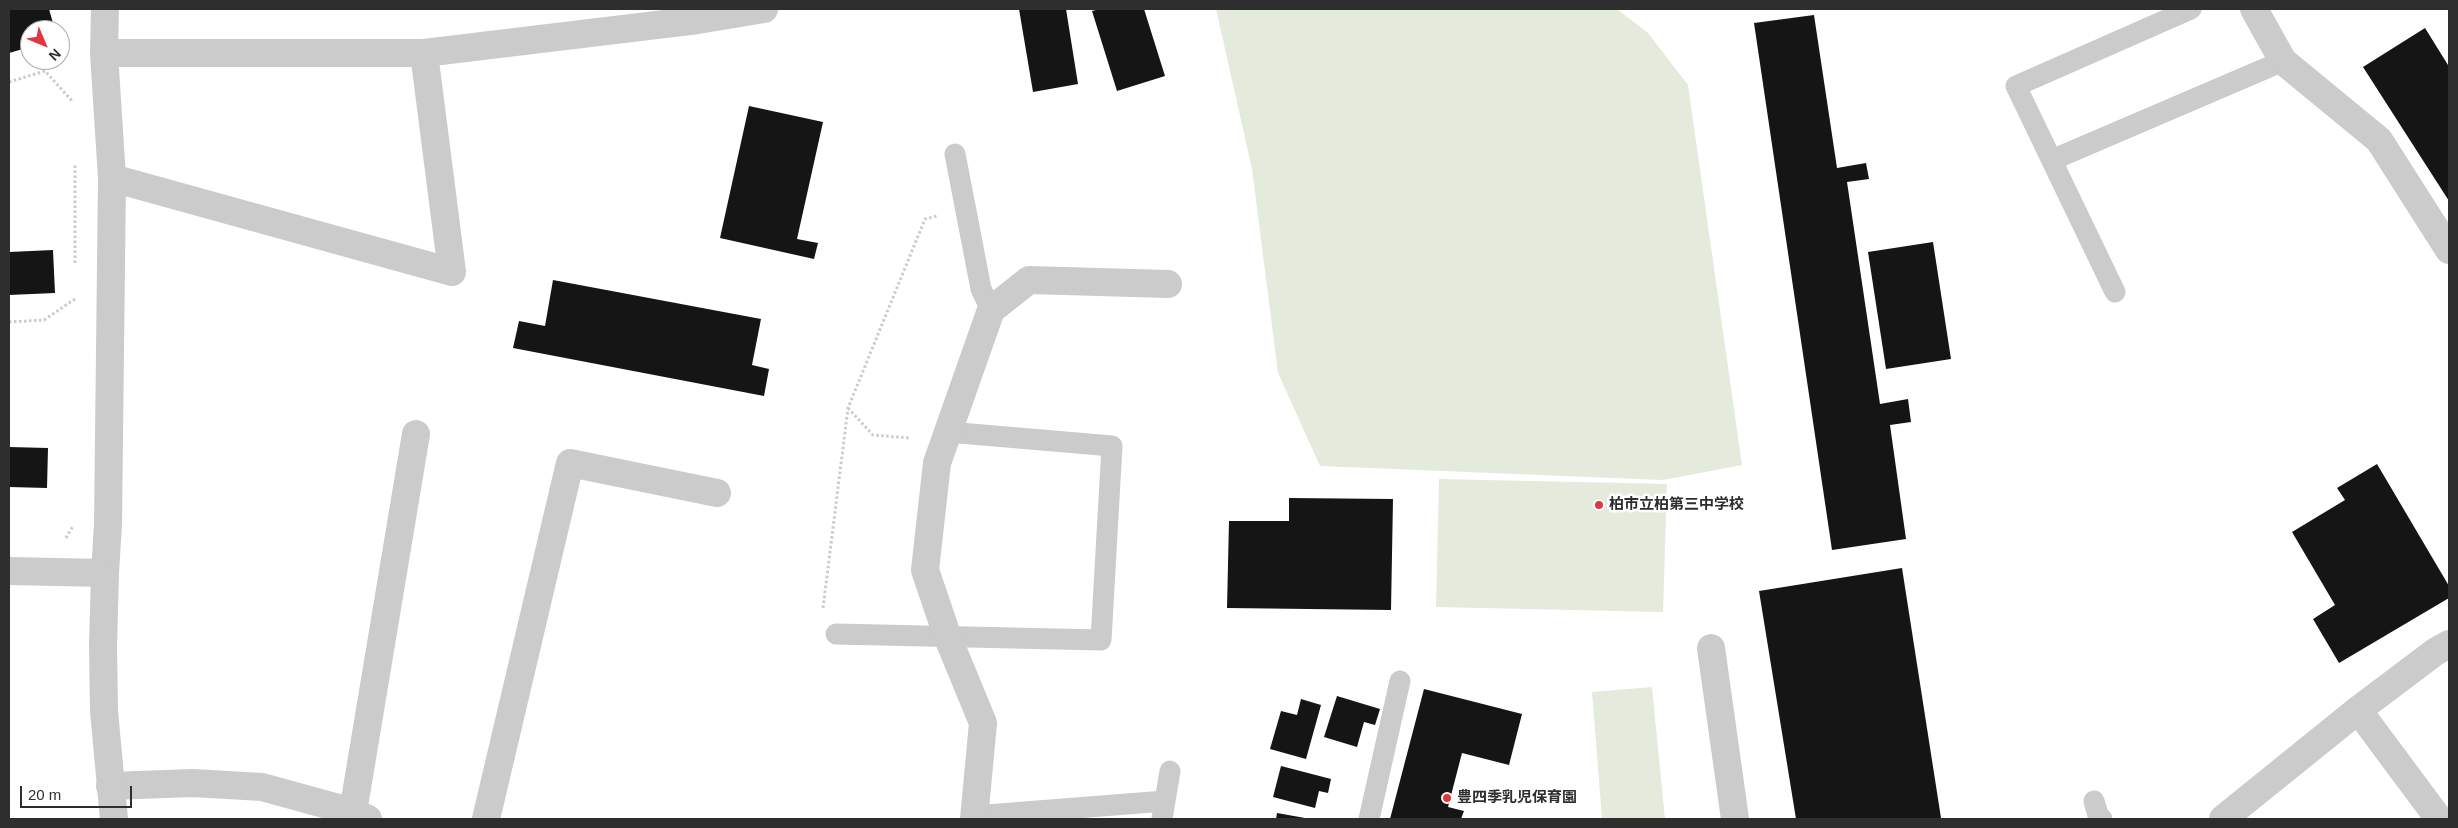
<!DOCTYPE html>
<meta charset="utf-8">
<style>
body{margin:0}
#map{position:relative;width:2458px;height:828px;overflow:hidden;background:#fff;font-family:Helvetica,sans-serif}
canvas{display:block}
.frame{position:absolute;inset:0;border:10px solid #2e2e2e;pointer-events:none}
.north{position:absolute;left:20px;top:20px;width:50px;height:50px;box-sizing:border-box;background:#fff;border:1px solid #ababab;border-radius:50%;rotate:135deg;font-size:14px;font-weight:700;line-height:20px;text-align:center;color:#2e2e2e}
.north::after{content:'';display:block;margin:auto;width:18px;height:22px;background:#df3740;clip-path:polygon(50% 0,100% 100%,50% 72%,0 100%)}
.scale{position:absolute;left:20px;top:786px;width:112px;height:22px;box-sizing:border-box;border:2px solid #2e2e2e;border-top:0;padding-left:6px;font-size:15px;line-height:18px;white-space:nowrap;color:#2e2e2e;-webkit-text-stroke:4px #fff;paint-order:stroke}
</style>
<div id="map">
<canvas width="2458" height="828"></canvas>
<div class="frame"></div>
<div class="north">N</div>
<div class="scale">20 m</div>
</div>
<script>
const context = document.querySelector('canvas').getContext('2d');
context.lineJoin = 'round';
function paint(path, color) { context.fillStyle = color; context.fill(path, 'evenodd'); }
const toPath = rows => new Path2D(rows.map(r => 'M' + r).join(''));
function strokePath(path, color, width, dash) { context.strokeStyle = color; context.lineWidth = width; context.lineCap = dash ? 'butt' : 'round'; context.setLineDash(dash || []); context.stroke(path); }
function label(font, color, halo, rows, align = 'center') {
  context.font = font + ' Helvetica,"Noto Sans JP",sans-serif'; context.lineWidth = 5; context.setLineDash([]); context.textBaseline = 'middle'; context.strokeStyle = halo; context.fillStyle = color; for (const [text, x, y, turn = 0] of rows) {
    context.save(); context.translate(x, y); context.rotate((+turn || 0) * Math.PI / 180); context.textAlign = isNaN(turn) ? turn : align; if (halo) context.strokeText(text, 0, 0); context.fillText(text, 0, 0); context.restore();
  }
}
const green = toPath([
 [1216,9,1617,9,1648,33,1688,85,1742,465,1663,480,1320,466,1278,373,1252,169],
 [1439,479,1667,484,1663,612,1436,607],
 [1652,687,1665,819,1602,819,1592,692]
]);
const building = toPath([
 [9,9,49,9,55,30,30,30,30,47,9,53],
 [1019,9,1066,9,1078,84,1033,92],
 [1100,9,1144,9,1165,76,1117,91,1092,11],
 [1814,15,1837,168,1866,163,1869,179,1847,182,1880,404,1908,399,1911,422,1890,425,1906,539,1832,550,1754,23],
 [2425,28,2448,65,2449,64,2449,201,2363,67],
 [749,106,823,122,797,239,818,243,814,259,720,238],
 [1933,242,1951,359,1886,369,1868,252],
 [53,250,55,293,9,295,9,252],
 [553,280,761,319,752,365,769,369,764,396,513,348,519,321,545,326],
 [9,447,48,448,47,488,9,487],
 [2377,464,2449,586,2449,598,2339,663,2313,619,2335,605,2292,532,2345,500,2337,488],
 [1289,498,1393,499,1391,610,1227,608,1229,521,1289,521],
 [1902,568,1941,818,1796,819,1759,591],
 [1424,689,1522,714,1509,765,1462,753,1448,807,1464,811,1461,819,1390,819],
 [1337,696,1380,709,1375,725,1364,722,1357,747,1324,737],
 [1301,699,1321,705,1306,759,1270,749,1281,711,1297,715],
 [1281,766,1331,779,1328,793,1319,791,1315,808,1273,797],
 [1277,813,1305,818,1305,819,1276,819]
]);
const path = toPath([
 [9,82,45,71,73,102],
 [75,263,75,165],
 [9,322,44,320,75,299,75,297],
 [848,408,873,435,910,438],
 [66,538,73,526],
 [823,608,848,408,925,219,937,216]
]);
const service = toPath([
 [955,154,981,289,991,310],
 [2052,160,2283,61],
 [2115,292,2016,86,2191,9],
 [836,634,1101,640,1112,446,948,432],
 [2094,801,2098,815,2102,819],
 [974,816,1165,801],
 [1162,819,1170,771],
 [1369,819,1400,681]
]);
const minor = toPath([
 [105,9,104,53,112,178,108,524,105,573],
 [2254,9,2283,61,2379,140,2449,250],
 [104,53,424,53,698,20,764,9],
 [112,178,452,272,424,53],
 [1711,648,1735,819],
 [2358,710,2439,819],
 [110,786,193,783,262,787,353,812,368,819],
 [353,812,416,434],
 [486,819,570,463,717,493],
 [974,819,983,723,948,638,925,570,937,463,991,310,1029,280,1168,284],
 [2223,819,2358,710,2435,652,2449,644]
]);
const tertiary = toPath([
 [9,571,105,573,103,646,104,711,114,819]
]);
const markers = [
 [1599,505,5,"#df3740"],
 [1447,798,5,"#df3740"]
];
const poiNames = [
 ["柏市立柏第三中学校",1609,505],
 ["豊四季乳児保育園",1457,798]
];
paint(green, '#e4ebdd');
paint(building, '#151515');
strokePath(path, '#cbcbcb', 3, [2.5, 2.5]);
strokePath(service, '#cbcbcb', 21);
strokePath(minor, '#cbcbcb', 28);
strokePath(tertiary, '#cbcbcb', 28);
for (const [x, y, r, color] of markers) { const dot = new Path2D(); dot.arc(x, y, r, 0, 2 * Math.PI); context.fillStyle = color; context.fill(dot); strokePath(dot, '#fff', 2); }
label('bold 15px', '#2e2e2e', '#fff', poiNames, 'left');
</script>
